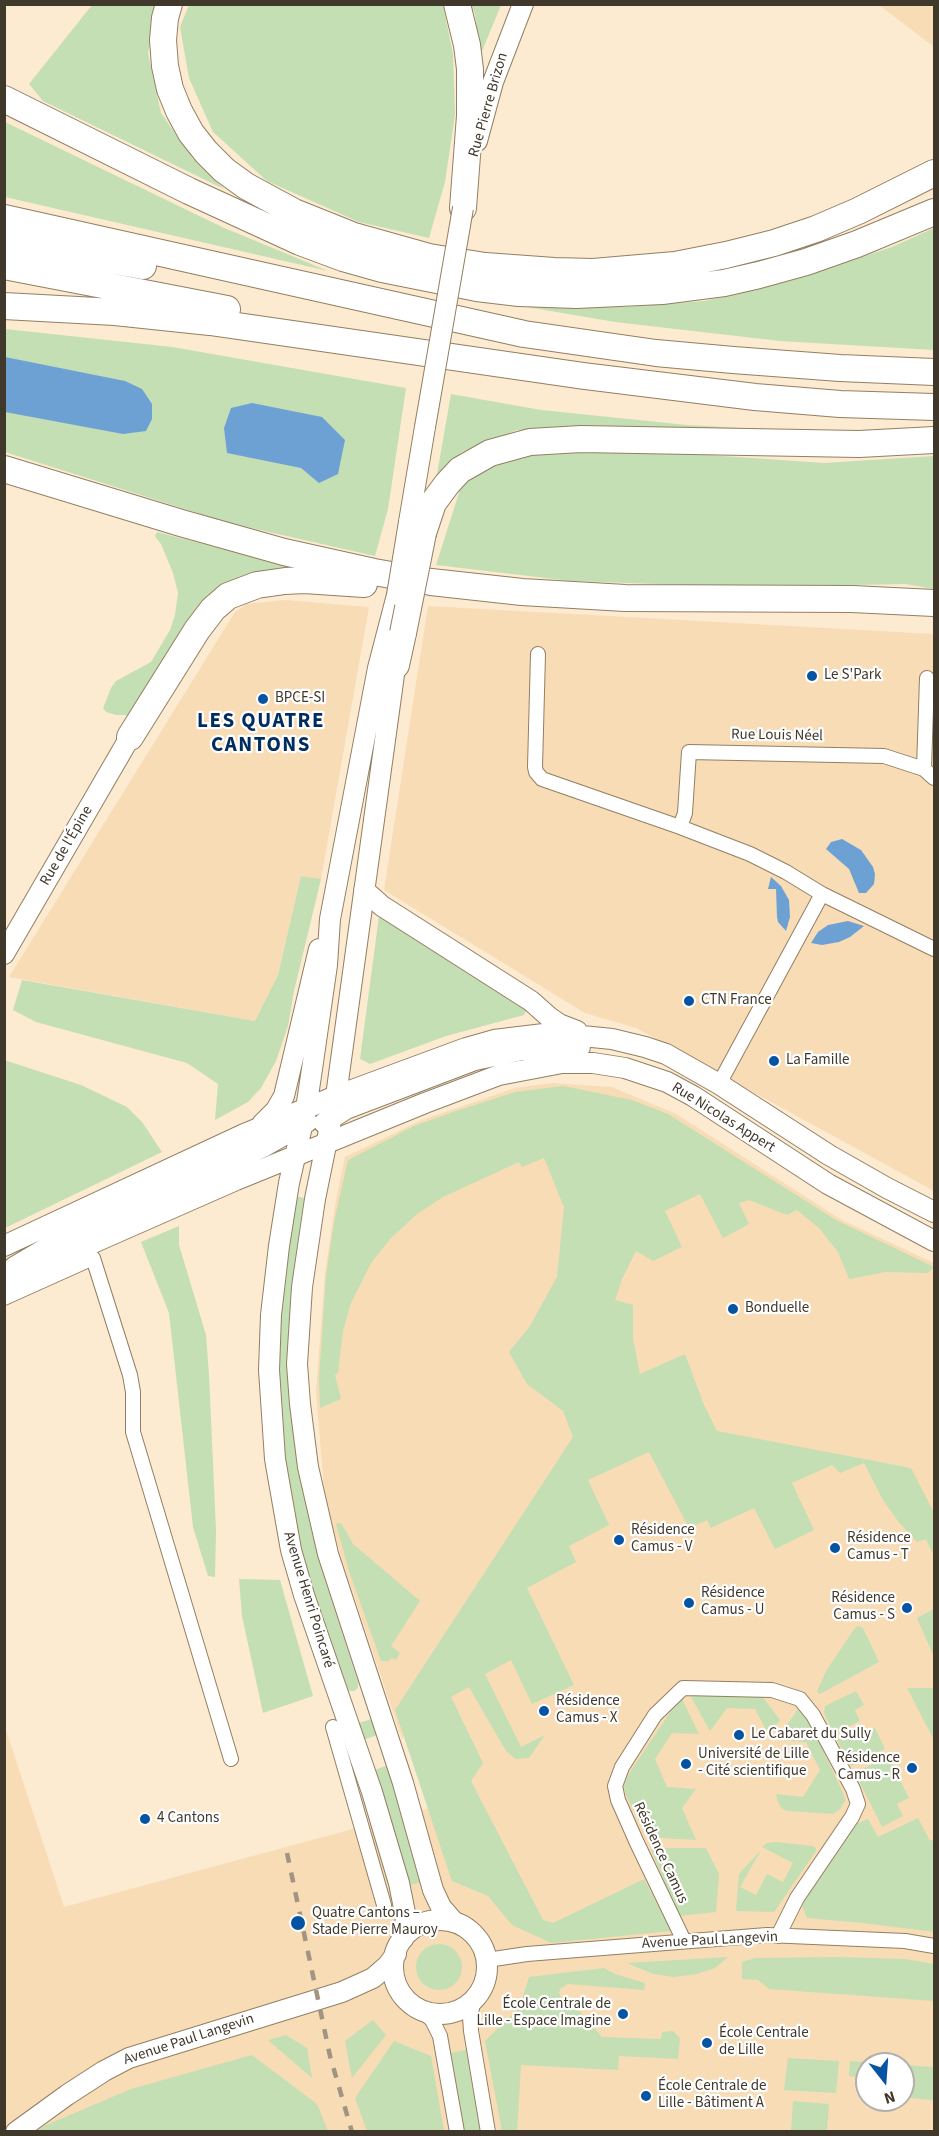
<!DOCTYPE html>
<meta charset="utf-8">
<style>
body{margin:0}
#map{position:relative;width:939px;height:2136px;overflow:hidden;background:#fcead1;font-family:"Source Sans 3",sans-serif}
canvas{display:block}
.frame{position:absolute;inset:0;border:6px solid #41382c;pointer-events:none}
.north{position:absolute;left:855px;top:2052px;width:60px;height:60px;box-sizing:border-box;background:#fff;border:2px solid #b3afab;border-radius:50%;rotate:163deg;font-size:16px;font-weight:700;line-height:24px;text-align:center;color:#41382c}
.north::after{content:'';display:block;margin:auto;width:21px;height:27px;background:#0454a2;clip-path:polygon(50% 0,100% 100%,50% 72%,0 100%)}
</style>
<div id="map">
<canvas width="939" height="2136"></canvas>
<div class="frame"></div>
<div class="north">N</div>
</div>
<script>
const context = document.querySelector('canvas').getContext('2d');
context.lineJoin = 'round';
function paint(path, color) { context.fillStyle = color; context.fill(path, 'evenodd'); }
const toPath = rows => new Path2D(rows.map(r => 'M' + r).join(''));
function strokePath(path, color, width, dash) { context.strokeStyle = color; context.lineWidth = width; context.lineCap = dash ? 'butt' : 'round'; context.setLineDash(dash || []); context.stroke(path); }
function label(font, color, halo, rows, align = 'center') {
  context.font = font + ' "Source Sans 3",sans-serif'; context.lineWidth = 4.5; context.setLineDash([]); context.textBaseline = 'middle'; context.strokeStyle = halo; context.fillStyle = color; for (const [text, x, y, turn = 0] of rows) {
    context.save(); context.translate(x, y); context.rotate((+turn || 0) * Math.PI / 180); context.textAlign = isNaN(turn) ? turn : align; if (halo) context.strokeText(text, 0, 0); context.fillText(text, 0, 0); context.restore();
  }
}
const built = toPath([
 [879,5,934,5,934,47],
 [285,600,369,607,321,879,301,876,278,975,255,1021,9,977,235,612,247,604],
 [428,606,934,634,934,1191,636,1028,585,1013,384,890],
 [552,1083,612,1087,676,1114,842,1220,934,1263,934,2131,5,2131,4,1724,64,1907,449,1803,421,1712,402,1739,341,1557,325,1500,316,1392,325,1273,336,1200,345,1157,422,1120,515,1088],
 [867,2064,903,2064,903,2100,867,2100]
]);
const green = toPath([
 [92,5,157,5,148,53,161,113,193,159,224,189,43,101,29,84],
 [189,5,443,5,453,54,455,115,445,182,429,238,359,222,267,181,213,132,189,78,180,27],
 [471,5,501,5,480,56,475,14],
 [5,122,222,227,328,271,5,197],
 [934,228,934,350,780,341,615,322,527,307,624,307,704,301,789,281,892,247],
 [5,329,172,347,406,388,388,509,375,556,229,523,5,452],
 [451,394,541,410,687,425,875,435,592,428,517,430,462,452,437,474],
 [552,452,665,452,824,463,934,456,934,589,905,584,742,587,571,581,436,565,464,477,511,457],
 [157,532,307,571,238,582,130,715,116,715,106,712,103,708,111,688,116,681,151,662,170,630,175,615,178,593,173,573,161,544,155,536],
 [301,876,321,879,294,991,288,1026,276,1061,261,1088,248,1102,215,1120,218,1084,187,1063,36,1022,13,1010,22,980,255,1021,278,975],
 [379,916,527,1009,524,1015,446,1036,370,1064,360,1059],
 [4,1060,81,1085,127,1107,142,1122,162,1152,5,1228],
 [563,1086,632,1100,668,1114,836,1220,934,1267,928,1273,886,1272,849,1279,838,1252,819,1228,797,1210,787,1215,749,1200,739,1203,749,1224,723,1238,700,1194,665,1211,682,1247,653,1261,636,1251,622,1279,615,1300,633,1305,633,1338,640,1374,685,1354,704,1405,717,1431,911,1468,934,1513,934,1556,926,1539,917,1542,898,1521,883,1500,864,1463,840,1473,832,1465,792,1483,814,1530,775,1549,754,1508,711,1528,707,1520,689,1528,649,1452,588,1480,609,1525,569,1546,576,1562,527,1588,574,1685,532,1704,511,1660,485,1674,521,1747,545,1735,529,1758,516,1759,506,1751,469,1687,451,1697,483,1763,471,1781,543,1920,553,1923,644,1879,671,1931,551,1943,512,1925,488,1896,452,1881,395,1710,573,1437,563,1411,527,1384,509,1352,530,1326,557,1277,564,1207,544,1158,522,1167,519,1162,443,1197,417,1214,390,1239,371,1263,351,1303,343,1331,338,1373,335,1375,341,1399,320,1408,319,1379,326,1276,334,1222,348,1160,414,1126,453,1112,515,1092],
 [295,1196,304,1198,291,1290,287,1357,294,1431,318,1558,358,1682,358,1688,354,1691,347,1691,302,1564,282,1459,278,1386,279,1309],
 [179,1226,179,1245,206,1335,209,1375,216,1530,215,1577,208,1576,193,1527,169,1313,141,1242],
 [341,1523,353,1544,420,1601,391,1646,400,1653,396,1660,392,1658,388,1661,381,1661,349,1571,336,1524],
 [239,1579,280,1580,313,1696,263,1713,242,1616],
 [934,1609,934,1657,917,1618],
 [858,1626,863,1628,879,1662,820,1694,817,1692,826,1671,855,1628],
 [907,1688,934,1688,934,1740],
 [856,1691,864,1705,855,1710,860,1721,834,1734,824,1713,825,1706],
 [694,1693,762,1696,780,1720,769,1735,755,1709,727,1708,710,1731,691,1697],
 [679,1699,682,1699,699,1734,672,1733,655,1759,667,1787,696,1789,682,1808,696,1840,647,1837,625,1793,624,1785,626,1778],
 [798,1709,806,1718,818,1740,844,1795,845,1801,840,1809,833,1814,788,1811,782,1809,778,1802,776,1794,803,1797,820,1770,806,1742,777,1740],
 [375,1718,380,1734,360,1741,355,1724],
 [862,1726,866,1732,875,1728,885,1749,851,1766,837,1740],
 [888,1756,909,1798,897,1804,903,1816,882,1827,855,1773],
 [391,1764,425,1881,407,1886,372,1771],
 [918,1818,930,1841,934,1839,934,1932,863,1923,807,1918,802,1906,804,1899,856,1824,868,1819,878,1837],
 [776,1842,812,1846,816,1848,816,1851,774,1912,736,1911,739,1874,761,1850,740,1887,756,1895,767,1874,783,1882,793,1863,762,1847,767,1843],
 [653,1848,706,1848,719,1874,716,1912,679,1916,651,1850],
 '416 1967a23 23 0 1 1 46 0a23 23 0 1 1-46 0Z',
 [728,1957,715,1968,697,1974,674,1977,653,1974,627,1963],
 [838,1957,905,1959,934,1964,934,2001,769,1989,758,1980,742,1979,742,1962,755,1958],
 [604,1968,615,1974,645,1983,644,1990,568,1984,560,1989,559,1993,564,2005,574,2005,602,2037,661,2039,662,2032,673,2031,680,2038,678,2059,619,2056,618,2070,521,2065,517,2131,502,2131,485,2041,514,2013,522,1999,529,1977],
 [373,2020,386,2035,352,2078,345,2041],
 [286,2035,307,2048,312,2078,268,2040],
 [394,2041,431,2056,444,2131,367,2131,355,2098],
 [466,2050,480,2131,464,2131,451,2053],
 [252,2055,317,2104,328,2131,37,2131,44,2126,131,2089],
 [788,2058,839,2061,836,2093,784,2090],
 [850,2061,891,2064,867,2064,867,2078,849,2076],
 [903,2065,934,2067,934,2100,909,2098,911,2082,903,2081],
 [793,2101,829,2104,827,2131,791,2131]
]);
const water = toPath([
 [5,357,125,381,142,389,152,404,152,419,146,431,123,434,5,412],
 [252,403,322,417,345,440,338,474,319,483,301,468,227,453,224,428,231,408],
 [842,839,861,850,873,867,875,874,874,884,866,893,859,893,849,869,826,849,831,842],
 [771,877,781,886,789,900,790,917,786,931,778,922,777,917,776,889,768,889],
 [848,921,864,926,850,937,839,942,822,945,811,943,818,932,828,925]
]);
const street = toPath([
 [538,654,535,767,536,772,542,779,680,827,750,854,786,872,822,894,934,949],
 [924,769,927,678],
 [680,827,685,813,689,752,884,756,924,769,934,778],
 [719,1084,822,894],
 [4,1298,93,1258,130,1375,133,1392,133,1432,231,1759],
 [333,1727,384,1905],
 [684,1941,637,1843,618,1800,615,1786,622,1767,655,1715,683,1688,772,1690,800,1699,813,1715,853,1789,858,1804,852,1817,797,1898,778,1936],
 [487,1960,527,1954,767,1935,905,1941,934,1946],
 [474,1999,470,2017,471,2031,488,2132],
 [421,2010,432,2020,440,2036,457,2132]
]);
const secondary = toPath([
 [477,141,493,82,523,4],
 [409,522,425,427],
 [397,595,378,668,330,919,327,965,312,1069,306,1109,289,1183,279,1246,271,1315,269,1370,275,1459,291,1550,304,1595,372,1792,399,1883,406,1918,403,1939],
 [397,653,336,1096,315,1199,302,1287,297,1364,300,1404,308,1467,328,1554,403,1783,433,1890,441,1907,454,1922],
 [364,890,382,906,531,1001,549,1017,559,1024,577,1031],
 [4,954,130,737],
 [324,1123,346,1109,475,1060,522,1050,580,1047],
 [262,1124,276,1110,284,1096,319,949],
 [4,1246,242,1135,336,1096,466,1048,494,1040,552,1033,612,1039,645,1047,666,1054,719,1084,829,1155,887,1188,934,1212],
 [14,1267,53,1244,263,1147,307,1122],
 [4,1282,236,1180,425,1103,499,1075,562,1063,593,1063,625,1068,667,1082,693,1096,828,1184,934,1241],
 '393 1967a47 47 0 1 1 94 0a47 47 0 1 1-94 0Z',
 [16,2132,67,2095,104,2071,129,2058,342,1992,373,1978,388,1965,396,1954]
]);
const highway = toPath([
 [169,4,165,18,163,40,165,66,170,89,179,111,191,133,206,152,224,170,246,186,294,212,354,236,429,257,485,266,554,271,593,272,675,265,726,255,774,243,816,229,858,211,934,173],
 [457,4,467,45,470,69,470,116,463,208],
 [4,99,189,191,300,242,343,258,382,269,477,288,519,293,576,295,662,291,724,283,759,275,806,262,857,244,934,212],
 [4,218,524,334,656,353,733,360,840,368,934,372],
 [4,241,143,266],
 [4,266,227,309],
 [4,306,115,312,210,322,584,376,755,397,840,404,934,407],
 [4,469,181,523,284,552,374,572,431,582,522,592,625,598,852,599,934,603],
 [423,533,433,503,447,484,460,470,490,453,530,442,581,439,859,444,934,440],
 [396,665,403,633],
 [130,737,197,630,213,609,228,596,257,585,285,581,304,580,364,584]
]);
const rail = toPath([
 [287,1853,330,2056,352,2132]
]);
const secondaryBridge = toPath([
 [425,427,463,208],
 [397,595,409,522]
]);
const highwayBridge = toPath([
 [403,633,423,533]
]);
const markers = [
 [812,676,6,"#0454a2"],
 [263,699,6,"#0454a2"],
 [689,1001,6,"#0454a2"],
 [774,1061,6,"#0454a2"],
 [733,1309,6,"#0454a2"],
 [619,1540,6,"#0454a2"],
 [835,1548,6,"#0454a2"],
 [689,1603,6,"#0454a2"],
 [907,1608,6,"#0454a2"],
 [544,1711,6,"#0454a2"],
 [739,1735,6,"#0454a2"],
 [686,1764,6,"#0454a2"],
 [912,1768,6,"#0454a2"],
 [145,1819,6,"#0454a2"],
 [298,1923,8,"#0454a2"],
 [623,2014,6,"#0454a2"],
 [707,2043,6,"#0454a2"],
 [646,2096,6,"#0454a2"]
];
const streetNames = [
 ["Rue Pierre Brizon",489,105,-74],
 ["Rue Louis Néel",777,736,1],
 ["Rue de l'Épine",67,846,-60],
 ["Rue Nicolas Appert",723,1118,32],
 ["Avenue Henri Poincaré",308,1600,73],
 ["Résidence Camus",660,1853,65],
 ["Avenue Paul Langevin",710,1941,-3],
 ["Avenue Paul Langevin",189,2040,-18]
];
const poiNames = [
 ["Le S'Park",824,676],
 ["BPCE-SI",275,699],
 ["CTN France",701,1001],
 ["La Famille",786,1061],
 ["Bonduelle",745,1309],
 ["Résidence",631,1531],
 ["Camus - V",631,1548],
 ["Résidence",847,1539],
 ["Camus - T",847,1556],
 ["Résidence",701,1594],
 ["Camus - U",701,1611],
 ["Résidence",895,1599,"right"],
 ["Camus - S",895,1616,"right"],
 ["Résidence",556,1702],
 ["Camus - X",556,1719],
 ["Le Cabaret du Sully",751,1735],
 ["Université de Lille",698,1755],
 ["‐ Cité scientifique",698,1772],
 ["Résidence",900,1759,"right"],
 ["Camus - R",900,1776,"right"],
 ["4 Cantons",157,1819],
 ["Quatre Cantons –",312,1914],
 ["Stade Pierre Mauroy",312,1931],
 ["École Centrale de",611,2005,"right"],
 ["Lille - Espace Imagine",611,2022,"right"],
 ["École Centrale",719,2034],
 ["de Lille",719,2051],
 ["École Centrale de",658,2087],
 ["Lille - Bâtiment A",658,2104]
];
const districtNames = [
 ["LES QUATRE",261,722],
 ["CANTONS",261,746]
];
paint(built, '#f7dcb6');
paint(green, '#c4dfb3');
paint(water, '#6ea1d3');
strokePath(street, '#937f62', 16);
strokePath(secondary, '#937f62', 22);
strokePath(highway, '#937f62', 28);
strokePath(street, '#fff', 14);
strokePath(secondary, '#fff', 20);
strokePath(highway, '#fff', 26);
strokePath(rail, '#a29482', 4.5, [10, 10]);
strokePath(secondaryBridge, '#937f62', 22, []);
strokePath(highwayBridge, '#937f62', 28, []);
strokePath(secondaryBridge, '#fff', 20);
strokePath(highwayBridge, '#fff', 26);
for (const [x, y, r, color] of markers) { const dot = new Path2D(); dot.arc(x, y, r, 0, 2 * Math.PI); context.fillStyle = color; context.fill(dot); strokePath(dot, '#fff', 2); }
label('15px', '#41382c', '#fff', streetNames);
label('15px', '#41382c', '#fff', poiNames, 'left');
context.letterSpacing = '1.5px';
label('bold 21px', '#002d5f', '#fff', districtNames);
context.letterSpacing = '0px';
</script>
